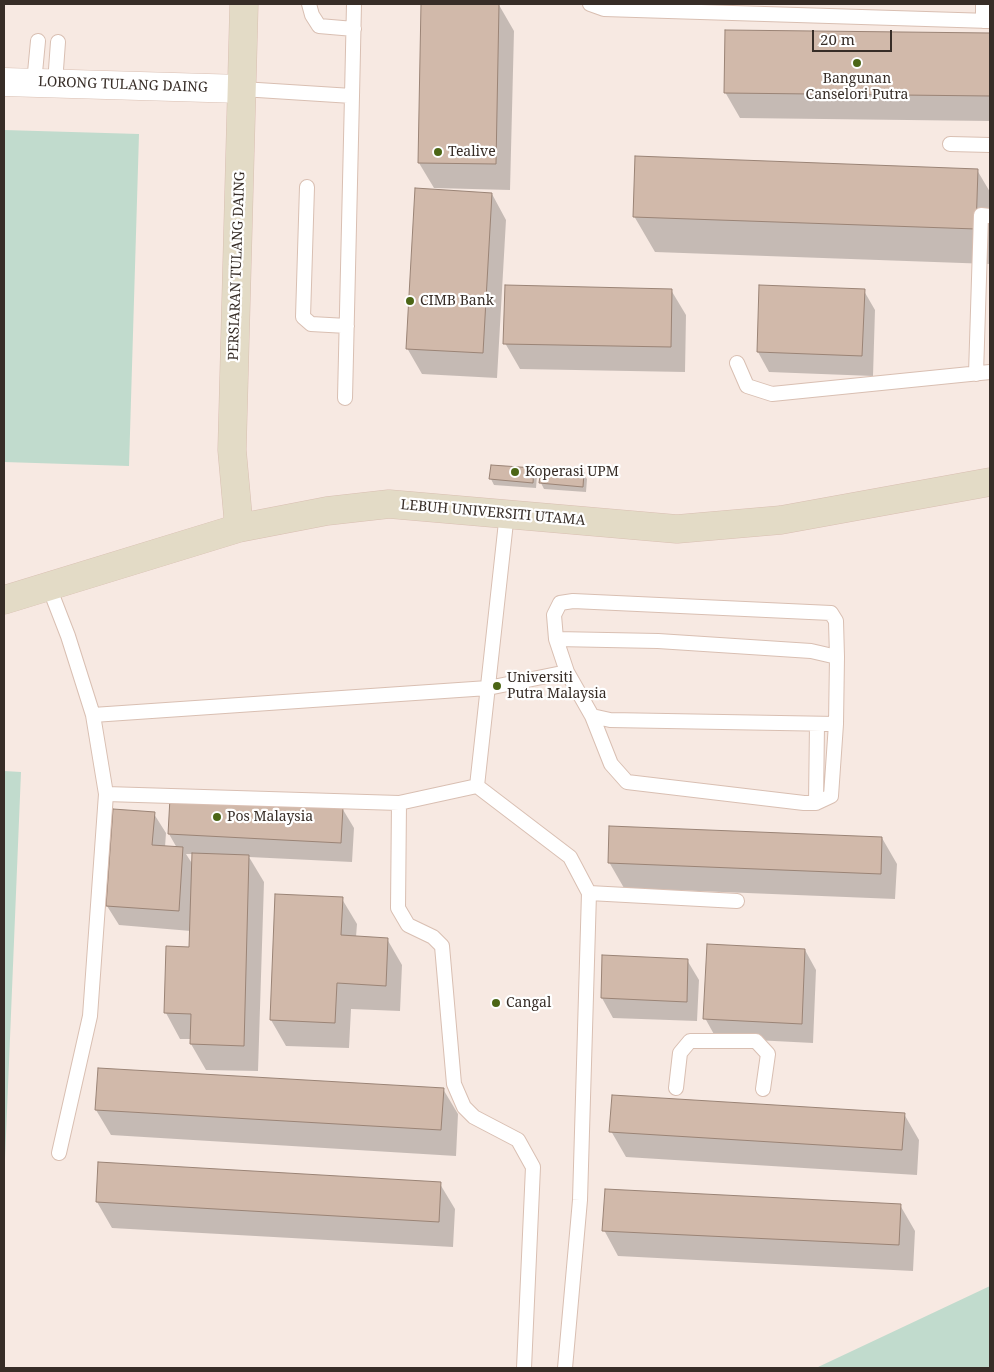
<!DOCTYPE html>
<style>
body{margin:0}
#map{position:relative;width:994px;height:1372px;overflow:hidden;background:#fdf7f4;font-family:"Noto Serif",serif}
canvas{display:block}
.frame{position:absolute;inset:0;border:5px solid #372d27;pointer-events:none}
.scale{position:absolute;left:812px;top:30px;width:80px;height:22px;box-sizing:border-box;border:2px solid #372d27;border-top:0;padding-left:6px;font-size:15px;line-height:18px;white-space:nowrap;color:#372d27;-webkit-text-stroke:4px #fff;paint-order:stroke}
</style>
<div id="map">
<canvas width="994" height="1372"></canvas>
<div class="frame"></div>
<div class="scale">20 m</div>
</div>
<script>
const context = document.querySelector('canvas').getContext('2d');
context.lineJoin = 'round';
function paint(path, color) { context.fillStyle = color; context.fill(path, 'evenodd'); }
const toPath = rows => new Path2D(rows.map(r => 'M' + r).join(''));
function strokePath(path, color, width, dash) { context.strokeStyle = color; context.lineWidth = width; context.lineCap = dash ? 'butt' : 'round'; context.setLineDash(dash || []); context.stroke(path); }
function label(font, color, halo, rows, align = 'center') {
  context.font = font + ' "Noto Serif",serif'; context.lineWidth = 4.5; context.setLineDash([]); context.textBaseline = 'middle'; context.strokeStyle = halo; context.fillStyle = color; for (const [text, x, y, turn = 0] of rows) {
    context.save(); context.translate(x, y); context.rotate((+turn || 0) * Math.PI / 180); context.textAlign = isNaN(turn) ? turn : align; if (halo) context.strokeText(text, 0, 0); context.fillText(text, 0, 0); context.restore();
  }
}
const built = toPath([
 [4,4,990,4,990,1368,4,1368]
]);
const green = toPath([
 [4,130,139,134,129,466,4,462],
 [4,771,21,772,4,1183],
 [990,1286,990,1368,816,1368]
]);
const shadow = toPath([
 [422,4,499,5,514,31,510,190,434,188,419,163],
 [726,31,990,34,990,121,740,118,725,92],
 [977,170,990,192,990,264,655,252,634,216],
 [492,194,506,220,497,378,422,374,407,348],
 [760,286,864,291,875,310,873,376,769,372,758,352],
 [671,290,686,315,685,372,520,369,505,343],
 [492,466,533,470,537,476,536,488,494,485,491,479],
 [583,473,587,479,586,492,544,489,541,483],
 [342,808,354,828,352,862,249,857,264,882,258,1071,206,1070,191,1044,191,1039,180,1039,166,1013,167,948,190,948,191,931,119,925,107,906,154,814,166,833,165,847,177,848,169,834],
 [186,854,193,854,193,865],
 [882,838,897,864,895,899,624,888,609,862],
 [276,896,342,899,357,924,356,937,387,939,402,965,400,1011,351,1009,349,1048,286,1046,271,1020],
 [805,950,816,970,813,1043,716,1038,705,1018],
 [603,957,687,960,699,980,697,1021,613,1018,602,998],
 [443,1089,458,1114,456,1156,111,1135,96,1110],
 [904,1114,919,1140,917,1175,626,1157,611,1131],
 [440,1184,455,1209,453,1247,112,1228,97,1202],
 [900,1205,915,1231,913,1271,618,1256,604,1230]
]);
const building = toPath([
 [421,4,499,4,496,164,418,163,421,4],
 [725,30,990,33,990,96,724,93,725,30],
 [635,156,978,169,976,229,633,217,635,156],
 [415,188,492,193,483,353,406,349,415,188],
 [505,285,672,289,671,347,503,344,505,285],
 [759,285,865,289,862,356,757,352,759,285],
 [491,465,534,468,533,483,489,479,491,465],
 [541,469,584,472,583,487,539,483,541,469],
 [170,798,343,807,341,843,168,834,170,798],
 [113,809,155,812,152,845,183,847,179,911,106,906,113,809],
 [609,826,882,837,881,874,608,863,609,826],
 [192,853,249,855,244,1046,190,1044,191,1014,164,1013,166,946,189,947,192,853],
 [275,894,343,897,341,935,388,938,386,986,337,983,335,1023,270,1020,275,894],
 [707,944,805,949,802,1024,703,1019,707,944],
 [602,955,688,959,687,1002,601,998,602,955],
 [98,1068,444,1088,441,1130,95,1110,98,1068],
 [612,1095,905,1113,902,1150,609,1132,612,1095],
 [98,1162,441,1182,439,1222,96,1202,98,1162],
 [605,1189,901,1204,899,1245,602,1231,605,1189]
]);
const lane = toPath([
 [309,4,312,15,319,26,354,29],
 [590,4,604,9,990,21],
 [983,21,983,4],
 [34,83,38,41],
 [55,83,58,42],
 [242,89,352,96,354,4],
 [950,144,990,145],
 [307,187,303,317,311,324,347,326],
 [737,363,747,386,772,394,990,372],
 [976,374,981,215,990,216],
 [345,398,352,96],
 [507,513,477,786,570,857,589,893,737,901],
 [49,587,68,636,93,715,106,794,90,1016,59,1153],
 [556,639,554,615,560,603,573,601,831,613,836,621,837,657],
 [93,715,488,688,567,672],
 [592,716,611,764,627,782,804,803,816,803,831,796,836,724,837,657,811,651,658,641,556,639,567,672,592,716,610,720,836,724],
 [106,794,399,803,477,786],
 [399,803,398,908,408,925,433,937,442,946,454,1084,464,1107,474,1117,518,1140,533,1167,524,1368],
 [816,803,817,724],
 [676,1088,680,1053,690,1041,756,1041,768,1054,763,1089],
 [565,1368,580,1200,589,893]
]);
const street = toPath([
 [4,82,242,89]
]);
const secondary = toPath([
 [239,528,232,450,244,4],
 [4,600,239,528,327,511,389,504,677,529,781,520,990,482]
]);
const markers = [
 [857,63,5,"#4c6616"],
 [438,152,5,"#4c6616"],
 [410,301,5,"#4c6616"],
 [515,472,5,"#4c6616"],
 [497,686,5,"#4c6616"],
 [217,817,5,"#4c6616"],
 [496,1003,5,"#4c6616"]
];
const poiNames = [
 ["Bangunan",857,79,"center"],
 ["Canselori Putra",857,95,"center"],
 ["Tealive",448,152],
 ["CIMB Bank",420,301],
 ["Koperasi UPM",525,472],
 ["Universiti",507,678],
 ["Putra Malaysia",507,694],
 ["Pos Malaysia",227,817],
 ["Cangal",506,1003]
];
const streetNames = [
 ["LORONG TULANG DAING",123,85,2],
 ["PERSIARAN TULANG DAING",237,266,-88],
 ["LEBUH UNIVERSITI UTAMA",493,513,5]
];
paint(built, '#f7e9e2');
paint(green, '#c1dbcd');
paint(shadow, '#0003');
paint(building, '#d1b9aa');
strokePath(building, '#9b8476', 1);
strokePath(lane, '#d9bfb2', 16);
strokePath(street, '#d9bfb2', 29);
strokePath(secondary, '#d9bfb2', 29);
strokePath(lane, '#fff', 14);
strokePath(street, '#fff', 28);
strokePath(secondary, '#e3dbc6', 28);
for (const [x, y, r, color] of markers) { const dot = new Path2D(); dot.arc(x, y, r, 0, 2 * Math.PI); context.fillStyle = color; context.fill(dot); strokePath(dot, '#fff', 2); }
label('14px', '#372d27', '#fff', poiNames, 'left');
label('14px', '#372d27', '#fff', streetNames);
</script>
